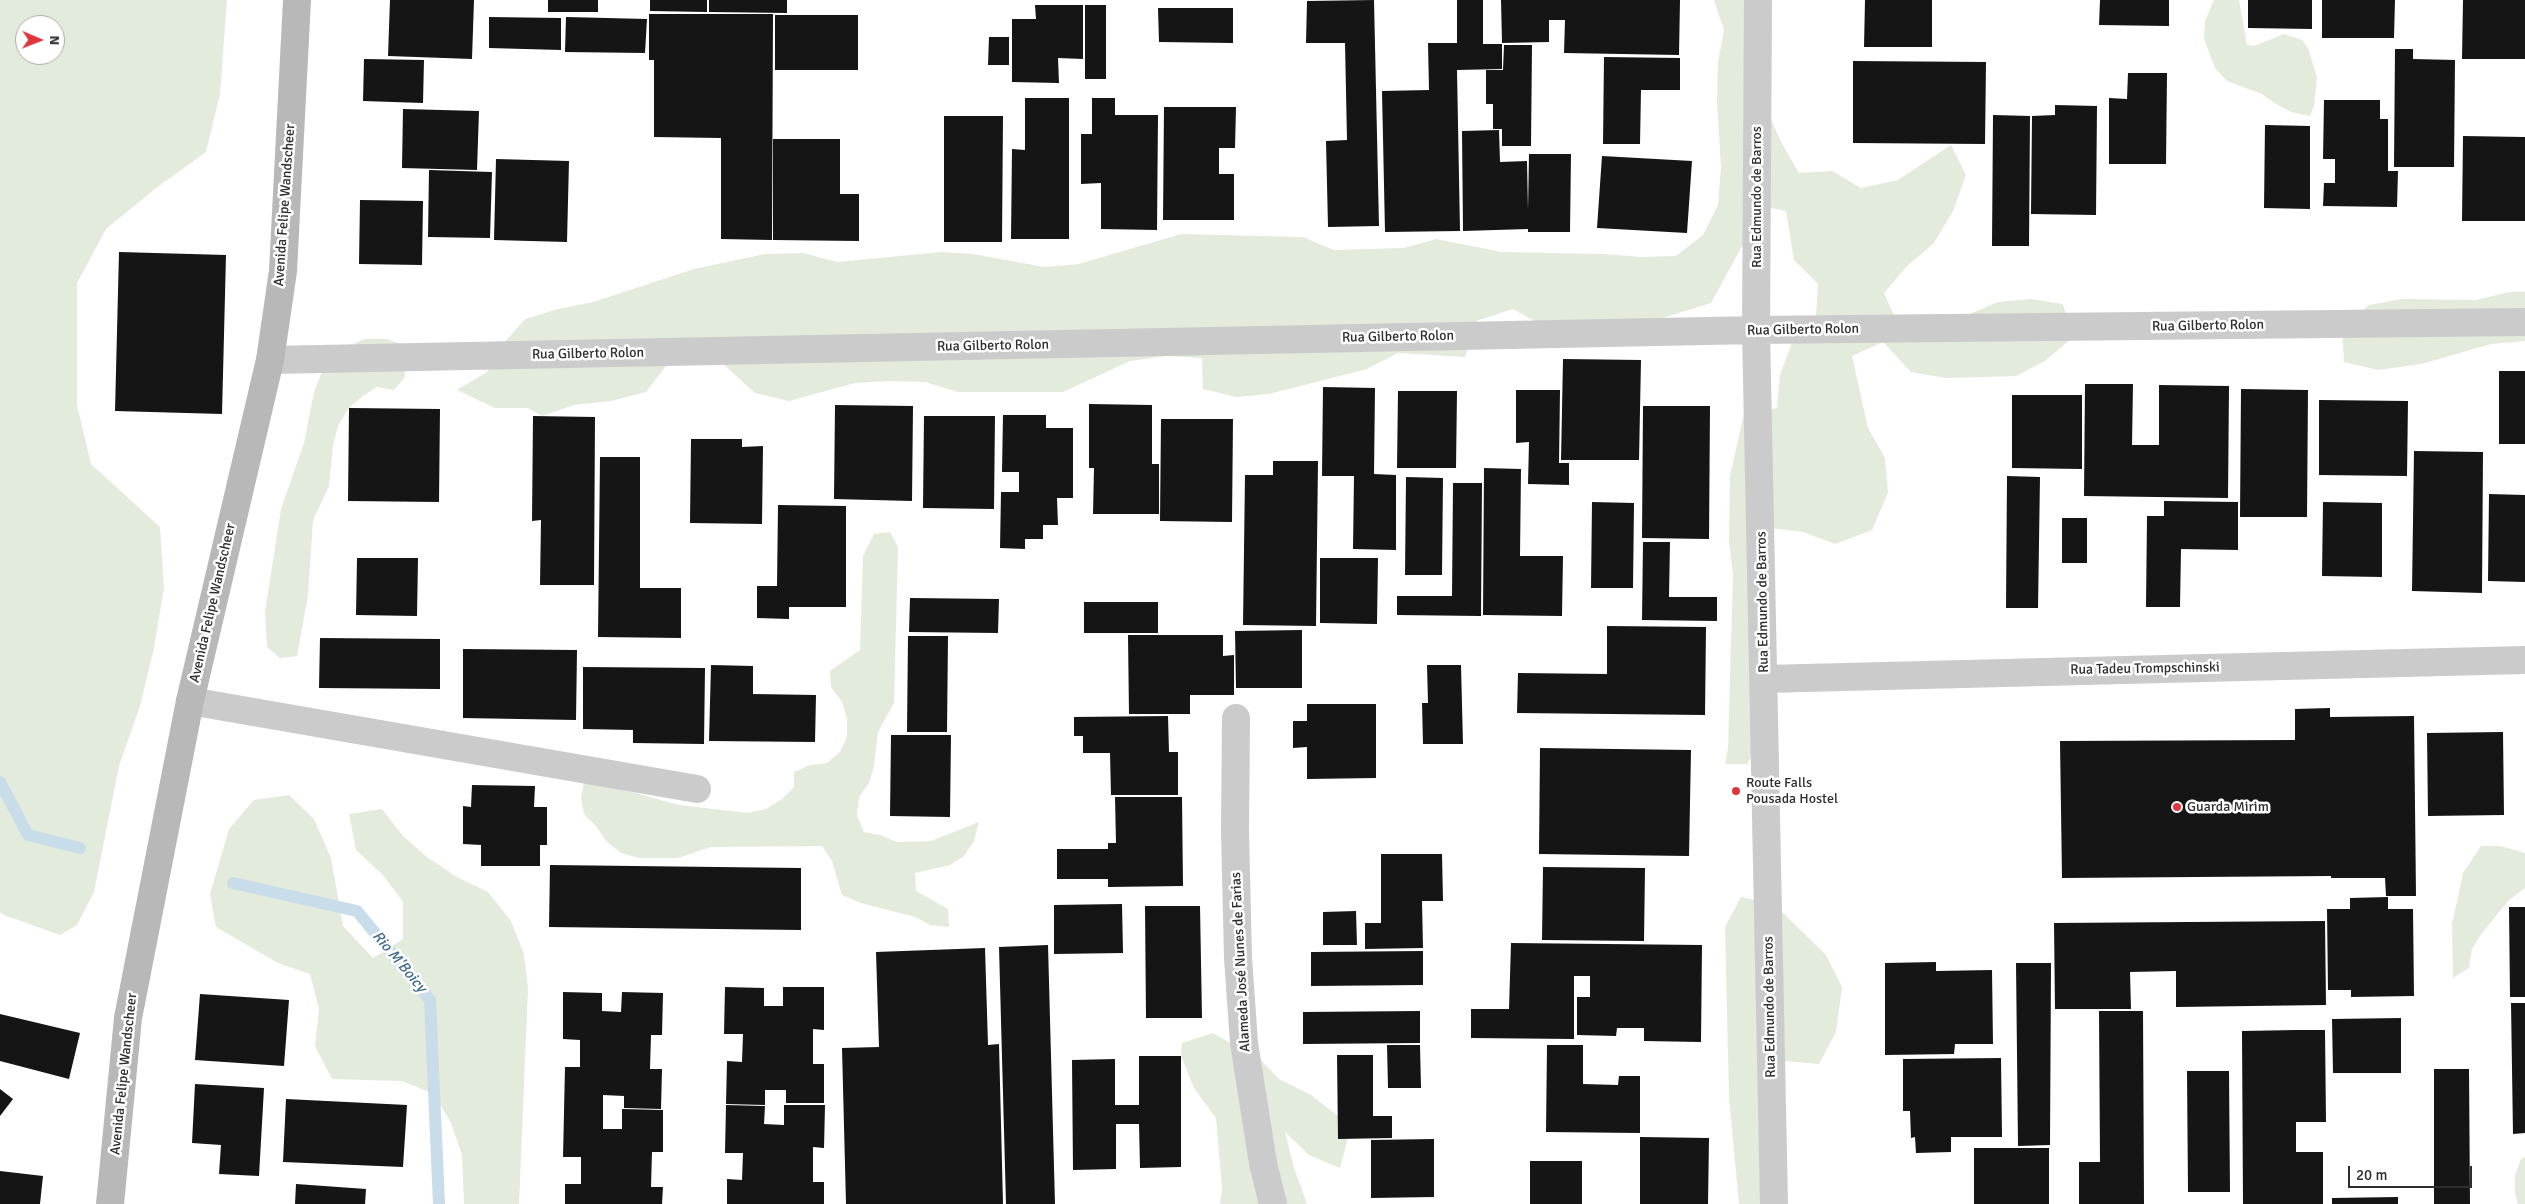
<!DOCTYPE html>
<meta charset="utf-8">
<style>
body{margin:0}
#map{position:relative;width:2525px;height:1204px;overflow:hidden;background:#fff;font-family:Signika,sans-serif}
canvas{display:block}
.north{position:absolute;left:15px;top:15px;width:50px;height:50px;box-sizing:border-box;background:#fff;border:1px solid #ababab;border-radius:50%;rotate:91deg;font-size:14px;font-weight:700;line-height:20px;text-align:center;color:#2e2e2e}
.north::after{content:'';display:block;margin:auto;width:18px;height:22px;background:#df363e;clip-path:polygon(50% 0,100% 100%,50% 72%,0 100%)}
.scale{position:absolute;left:2348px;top:1166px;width:124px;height:22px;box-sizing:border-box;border:2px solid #2e2e2e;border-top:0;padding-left:6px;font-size:15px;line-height:18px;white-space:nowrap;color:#2e2e2e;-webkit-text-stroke:4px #fff;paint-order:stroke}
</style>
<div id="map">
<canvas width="2525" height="1204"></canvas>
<div class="north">N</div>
<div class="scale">20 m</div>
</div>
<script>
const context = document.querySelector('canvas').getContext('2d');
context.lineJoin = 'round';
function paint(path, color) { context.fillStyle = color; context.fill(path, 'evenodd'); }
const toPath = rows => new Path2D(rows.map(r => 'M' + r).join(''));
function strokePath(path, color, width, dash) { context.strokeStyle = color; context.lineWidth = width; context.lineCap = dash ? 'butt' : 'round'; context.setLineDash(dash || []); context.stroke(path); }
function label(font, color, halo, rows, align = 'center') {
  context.font = font + ' Signika,sans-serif'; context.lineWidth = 5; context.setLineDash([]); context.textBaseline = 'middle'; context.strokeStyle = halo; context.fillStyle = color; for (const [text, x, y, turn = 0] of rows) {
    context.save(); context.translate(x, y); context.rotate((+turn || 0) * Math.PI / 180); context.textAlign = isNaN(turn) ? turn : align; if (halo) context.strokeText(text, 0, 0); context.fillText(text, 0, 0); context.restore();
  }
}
const green = toPath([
 [0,0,227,0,220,94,206,152,156,188,106,229,77,283,77,405,91,464,160,527,164,588,154,648,140,706,119,766,94,892,77,925,60,935,4,915,0,912],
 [25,25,55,25,55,55,25,55],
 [1714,0,1757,0,1766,108,1781,142,1799,173,1832,171,1861,188,1898,180,1951,145,1966,175,1953,211,1934,243,1906,267,1884,293,1899,327,1965,316,1998,302,2031,299,2063,304,2072,338,2045,361,2016,376,1946,378,1911,372,1883,342,1852,356,1868,428,1885,458,1888,493,1872,530,1835,544,1803,532,1770,528,1755,751,1747,764,1725,764,1728,749,1733,574,1729,542,1730,476,1744,413,1777,408,1780,375,1792,343,1816,315,1818,284,1794,260,1786,211,1755,205,1746,239,1711,303,1643,324,1545,327,1513,309,1476,321,1465,357,1398,353,1367,369,1269,394,1236,397,1203,389,1202,358,1167,356,1130,361,1063,392,958,392,925,382,888,381,855,383,789,401,755,393,703,346,672,358,646,392,611,401,574,405,542,416,528,408,495,408,457,390,487,372,503,344,525,319,558,309,593,302,694,269,765,254,803,253,837,262,942,252,973,254,1044,267,1079,264,1181,234,1303,237,1334,250,1404,248,1436,239,1502,252,1603,254,1642,257,1676,256,1703,235,1718,205,1721,166,1717,102,1718,62,1724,30],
 [2214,0,2239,0,2247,45,2254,46,2284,34,2302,40,2308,48,2317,77,2314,106,2310,116,2291,112,2276,104,2262,94,2227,81,2215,68,2204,39,2205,21],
 [2509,292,2525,292,2525,341,2491,344,2421,364,2378,370,2344,362,2342,328,2369,305,2402,299,2476,300],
 [364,339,387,339,403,345,405,377,394,390,377,387,363,396,349,408,338,426,333,446,329,486,313,520,308,595,297,656,280,658,267,647,265,612,281,509,304,443,314,392,321,374,344,349],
 [890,532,898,547,894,703,878,732,874,766,869,783,859,797,857,815,864,832,880,835,897,842,931,841,979,822,974,841,964,856,950,865,915,873,916,891,948,909,949,927,930,925,915,917,861,903,842,895,832,861,822,846,711,847,678,858,639,858,621,853,606,841,596,826,584,814,581,798,584,782,599,783,679,805,748,813,766,809,782,799,794,787,794,772,810,765,827,763,840,752,847,737,847,719,842,702,831,687,830,671,860,650,863,556,874,534],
 [289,795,314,819,331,858,343,926,373,958,403,939,403,902,383,875,356,850,349,814,382,809,403,836,427,857,457,877,488,892,511,921,524,954,528,988,519,1204,464,1204,462,1155,451,1123,434,1094,402,1081,332,1079,315,1046,319,1009,310,974,278,963,216,927,210,894,229,829,254,800],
 [2481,846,2500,846,2525,853,2525,888,2508,901,2482,933,2472,949,2469,968,2453,978,2452,924,2459,892,2463,873],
 [1741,897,1774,904,1826,955,1842,987,1836,1032,1819,1064,1785,1061,1767,1204,1739,1204,1729,1097,1725,927],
 [1213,1033,1244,1051,1255,1054,1279,1079,1311,1095,1338,1116,1349,1134,1340,1168,1309,1155,1285,1132,1294,1168,1307,1204,1220,1204,1222,1188,1216,1118,1194,1088,1181,1056,1182,1043],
 [2525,1157,2525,1204,2518,1204,2515,1193,2515,1175,2521,1159]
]);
const stream = toPath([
 [0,782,28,835,80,848],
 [233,883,357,911,430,1000,439,1204]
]);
const building = toPath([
 [390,0,474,0,472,59,388,56],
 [548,0,598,0,598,12,548,12],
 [650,0,707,0,707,12,650,11],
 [709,0,787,0,787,13,709,12],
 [1374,0,1379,226,1328,227,1326,141,1347,140,1345,43,1306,43,1307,1],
 [1457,0,1483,0,1483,44,1502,44,1502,69,1457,70,1460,231,1385,232,1382,91,1429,90,1428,43,1457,43],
 [1501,0,1680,0,1679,55,1564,53,1565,20,1549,20,1549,42,1502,43],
 [1865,0,1932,0,1932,47,1864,47],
 [2100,0,2169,0,2169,26,2099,25],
 [2248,0,2312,0,2312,29,2248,28],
 [2322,0,2395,0,2394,38,2322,38],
 [2463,0,2525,0,2525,59,2462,59],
 [1035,5,1083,5,1083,59,1058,58,1059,83,1012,82,1012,19,1036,19],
 [1085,5,1106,5,1106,79,1085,79],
 [1158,8,1233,8,1233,43,1159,42],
 [649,14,773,14,772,240,721,239,721,138,654,137,654,60,649,60],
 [775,15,858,15,858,70,775,70],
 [489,17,561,18,561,50,489,48],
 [566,17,647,19,645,53,565,52],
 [989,37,1009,37,1009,65,988,65],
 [1504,45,1532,45,1531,146,1502,146,1502,129,1493,129,1493,104,1486,104,1486,70,1503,70],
 [2395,49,2413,49,2413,59,2455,60,2454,167,2394,167],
 [1604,57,1680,58,1680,90,1641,90,1640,144,1603,144],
 [364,59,424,60,423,103,363,101],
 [1853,61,1986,62,1985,144,1853,143],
 [2128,73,2167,73,2166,164,2109,164,2109,98,2127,99],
 [1025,98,1069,98,1069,239,1011,239,1012,149,1025,150],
 [1092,98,1115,98,1115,115,1158,115,1157,230,1101,229,1101,183,1081,184,1081,134,1092,134],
 [2324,100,2380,100,2380,119,2388,119,2388,171,2398,171,2397,207,2323,206,2324,183,2335,183,2335,159,2323,159],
 [2055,105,2097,106,2096,215,2031,214,2032,116,2055,115],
 [1164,107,1236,107,1235,148,1219,148,1219,174,1234,174,1234,220,1163,220],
 [403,109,479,111,477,170,402,168],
 [1993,115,2030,116,2029,246,1992,246],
 [944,116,1003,116,1002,242,944,242],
 [2265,125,2310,126,2310,209,2264,208],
 [1499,130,1500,162,1527,161,1528,210,1529,154,1571,154,1570,232,1528,232,1528,229,1463,231,1462,131],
 [2463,136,2525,137,2525,221,2462,221],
 [773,139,840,139,840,194,859,194,859,241,773,240],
 [1602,156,1692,161,1687,233,1597,228],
 [496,159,569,161,567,242,494,240],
 [429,170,492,172,490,238,428,237],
 [360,200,423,201,422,265,359,264],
 [119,252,226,255,222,414,115,411],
 [1563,359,1641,360,1639,460,1561,460],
 [2499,371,2525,371,2525,444,2499,444],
 [2085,384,2133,384,2132,445,2159,445,2159,385,2229,386,2228,498,2084,496],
 [1323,387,1375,388,1374,474,1396,475,1396,550,1353,549,1354,476,1322,476],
 [2241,389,2308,390,2307,517,2240,517],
 [1516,390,1560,390,1559,463,1569,463,1569,485,1528,484,1529,442,1516,443],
 [1398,391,1457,391,1456,468,1397,468],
 [2012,395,2082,395,2082,469,2012,468],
 [2319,400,2408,401,2407,476,2319,475],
 [1089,404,1152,405,1152,464,1159,464,1159,514,1093,514,1094,468,1089,468],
 [835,405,913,406,912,501,834,499],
 [1643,406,1710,406,1709,539,1642,538],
 [349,408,440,409,439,502,348,501],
 [1003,415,1046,415,1046,428,1073,428,1073,498,1057,498,1058,525,1043,525,1043,539,1025,539,1025,549,1000,548,1001,492,1019,492,1019,472,1002,472],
 [533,416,595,417,594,585,540,585,541,520,532,521],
 [924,416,995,416,994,509,923,508],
 [1161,419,1233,419,1232,522,1160,521],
 [691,439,742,439,742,447,763,446,762,524,690,523],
 [2414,451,2483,452,2482,593,2412,591],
 [600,457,640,457,640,588,681,588,681,638,598,637],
 [1273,461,1318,461,1316,626,1243,625,1245,475,1273,475],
 [1484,468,1521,469,1520,556,1563,556,1562,616,1483,615],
 [2007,476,2040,477,2038,608,2006,608],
 [1406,477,1443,478,1442,575,1405,575],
 [1453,483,1482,483,1481,616,1397,615,1397,596,1452,596],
 [2489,494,2525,495,2525,582,2488,581],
 [2164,501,2238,502,2238,550,2181,549,2180,607,2146,607,2147,516,2164,516],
 [1592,502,1634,503,1633,588,1591,588],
 [2323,502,2382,503,2382,577,2322,576],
 [778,505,846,506,846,607,789,607,789,619,757,618,757,586,777,586],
 [2062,518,2087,518,2087,563,2062,563],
 [1643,542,1670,542,1669,597,1717,597,1717,621,1642,620],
 [357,558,418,558,417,616,356,615],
 [1320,558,1378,558,1377,624,1320,623],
 [910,598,999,599,998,633,909,632],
 [1084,602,1158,602,1158,633,1084,633],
 [1607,626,1706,627,1705,715,1517,713,1518,673,1607,674],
 [1302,630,1302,688,1236,688,1235,631],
 [1128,635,1223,635,1223,656,1234,655,1234,695,1190,695,1190,714,1129,714],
 [908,636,948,636,947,732,907,732],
 [320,638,440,639,440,689,319,688],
 [463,649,577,650,576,720,463,718],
 [711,665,753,666,753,694,816,695,815,742,709,741],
 [1427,665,1461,665,1463,744,1423,744,1422,703,1428,703],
 [583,667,705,668,704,744,633,743,633,730,583,729],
 [1307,704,1376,704,1376,778,1307,779,1307,747,1293,748,1293,721,1307,721],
 [2330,708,2330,717,2414,716,2416,896,2386,896,2385,878,2331,878,2331,876,2062,878,2060,741,2295,740,2295,709],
 [1168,716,1169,752,1178,752,1178,795,1111,795,1110,753,1083,753,1083,736,1074,736,1074,717],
 [2503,732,2504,815,2428,816,2427,733],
 [891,735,951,735,950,817,890,816],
 [1540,748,1691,750,1689,856,1539,854],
 [472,785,535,786,534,807,547,807,547,845,540,845,540,866,481,866,481,845,463,844,463,806,471,807],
 [1115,797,1182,797,1183,886,1108,887,1108,879,1057,879,1057,849,1108,849,1108,843,1116,843],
 [1381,854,1442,854,1443,901,1422,901,1423,948,1365,949,1365,923,1381,923],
 [550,865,801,868,801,930,549,927],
 [1543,867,1645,868,1644,941,1542,940],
 [2388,897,2388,909,2413,909,2414,996,2351,997,2351,990,2328,990,2327,909,2350,909,2350,898],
 [1122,904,1123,953,1054,954,1054,905],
 [1145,906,1200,906,1202,1018,1146,1018],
 [2509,907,2525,907,2525,997,2510,997],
 [1356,911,1357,945,1323,945,1323,912],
 [2325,921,2326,1005,2176,1007,2176,971,2130,972,2131,1009,2055,1009,2054,923],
 [1511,943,1702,945,1701,1042,1644,1041,1644,1028,1617,1028,1616,1036,1577,1035,1577,997,1590,997,1590,976,1574,976,1574,1039,1471,1038,1471,1009,1509,1009],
 [1048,945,1055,1204,1006,1204,999,947],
 [985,948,988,1045,999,1044,1003,1204,846,1204,842,1048,879,1047,876,952],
 [1423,951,1423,985,1311,986,1311,952],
 [1936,962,1936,971,1992,970,1993,1044,1955,1044,1954,1054,1885,1055,1885,963],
 [2016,963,2051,963,2050,1145,2018,1146],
 [725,987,764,988,764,1006,783,1006,783,987,824,987,824,1030,813,1029,813,1064,824,1064,824,1103,786,1103,786,1090,765,1090,765,1105,726,1104,727,1061,742,1062,743,1034,724,1034],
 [563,992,602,993,602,1011,621,1012,622,992,663,993,662,1035,651,1035,650,1069,662,1069,661,1109,624,1108,624,1096,603,1095,603,1129,622,1129,622,1109,663,1110,663,1152,652,1152,651,1187,663,1187,662,1204,565,1204,565,1184,581,1184,581,1157,563,1157,565,1067,580,1067,580,1040,563,1039],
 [200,994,289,1000,284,1066,195,1060],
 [2511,1003,2525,1003,2525,1133,2513,1134],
 [1420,1011,1420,1043,1303,1044,1303,1012],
 [2099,1011,2143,1011,2144,1204,2079,1204,2079,1162,2100,1162],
 [0,1014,80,1033,69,1079,0,1061],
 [2401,1018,2401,1073,2333,1073,2332,1019],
 [2296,1030,2325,1030,2326,1122,2296,1122,2296,1152,2323,1152,2323,1204,2243,1204,2242,1031],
 [1387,1045,1420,1045,1421,1088,1388,1088],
 [1547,1045,1583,1045,1583,1084,1618,1085,1619,1076,1640,1076,1640,1133,1546,1132],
 [1337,1055,1373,1055,1373,1116,1392,1116,1392,1138,1338,1139],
 [1139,1056,1181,1056,1181,1167,1140,1168,1139,1124,1116,1124,1116,1169,1073,1170,1072,1060,1115,1059,1115,1105,1139,1105],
 [2001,1058,2002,1137,1951,1137,1951,1152,1916,1153,1915,1137,1911,1138,1910,1111,1903,1111,1903,1059],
 [2434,1069,2469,1069,2470,1204,2434,1204],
 [2187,1071,2229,1071,2230,1192,2188,1192],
 [195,1084,264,1088,259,1176,219,1174,221,1145,192,1143],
 [0,1089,13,1099,0,1116],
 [286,1099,407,1105,403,1167,283,1162],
 [726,1105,765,1106,764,1124,784,1125,784,1105,825,1105,824,1148,813,1147,813,1182,824,1182,824,1204,727,1204,727,1179,742,1180,743,1153,725,1153],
 [1640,1137,1709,1138,1708,1204,1640,1204],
 [1434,1139,1434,1197,1371,1198,1371,1140],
 [1974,1148,2049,1148,2049,1204,1974,1204],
 [1530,1161,1582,1161,1582,1204,1530,1204],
 [0,1171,43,1176,40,1204,0,1204],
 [296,1184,366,1189,365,1204,295,1204],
 [2398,1197,2398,1204,2332,1204,2332,1198]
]);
const street = toPath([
 [1758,0,1756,330,1774,1204],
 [270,360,1756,330,2525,322],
 [1764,679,2525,660],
 [190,701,697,789],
 [1236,718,1235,831,1238,958,1244,1043,1263,1163,1273,1204]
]);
const secondary = toPath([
 [110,1204,128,1018,190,701,270,360,283,271,297,0]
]);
const markers = [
 [1736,791,5,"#df363e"],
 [2177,807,5,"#df363e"]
];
const streetNames = [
 ["Rua Edmundo de Barros",1757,197,-90],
 ["Avenida Felipe Wandscheer",285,205,-86],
 ["Rua Gilberto Rolon",2208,326,-1],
 ["Rua Gilberto Rolon",1803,330,-1],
 ["Rua Gilberto Rolon",1398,337,-1],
 ["Rua Gilberto Rolon",993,346,-1],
 ["Rua Gilberto Rolon",588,354,-1],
 ["Rua Edmundo de Barros",1763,602,-91],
 ["Avenida Felipe Wandscheer",213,603,-77],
 ["Rua Tadeu Trompschinski",2145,669,-1],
 ["Alameda José Nunes de Farias",1241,962,-93],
 ["Rua Edmundo de Barros",1770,1007,-91],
 ["Avenida Felipe Wandscheer",124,1074,-84]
];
const poiNames = [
 ["Route Falls",1746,783],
 ["Pousada Hostel",1746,799],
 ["Guarda Mirim",2187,807]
];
const waterNames = [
 ["Rio M'Boicy",399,962,50]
];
paint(green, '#e3ebdc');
strokePath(stream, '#c8dcea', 12);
paint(building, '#151515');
strokePath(street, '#cbcbcb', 28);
strokePath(secondary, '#b8b8b8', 28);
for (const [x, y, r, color] of markers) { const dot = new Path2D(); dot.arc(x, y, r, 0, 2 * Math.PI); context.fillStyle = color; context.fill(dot); strokePath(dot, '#fff', 2); }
label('14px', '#2e2e2e', '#fff', streetNames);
label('14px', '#2e2e2e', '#fff', poiNames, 'left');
label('italic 15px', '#3f6d8d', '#fff', waterNames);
</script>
